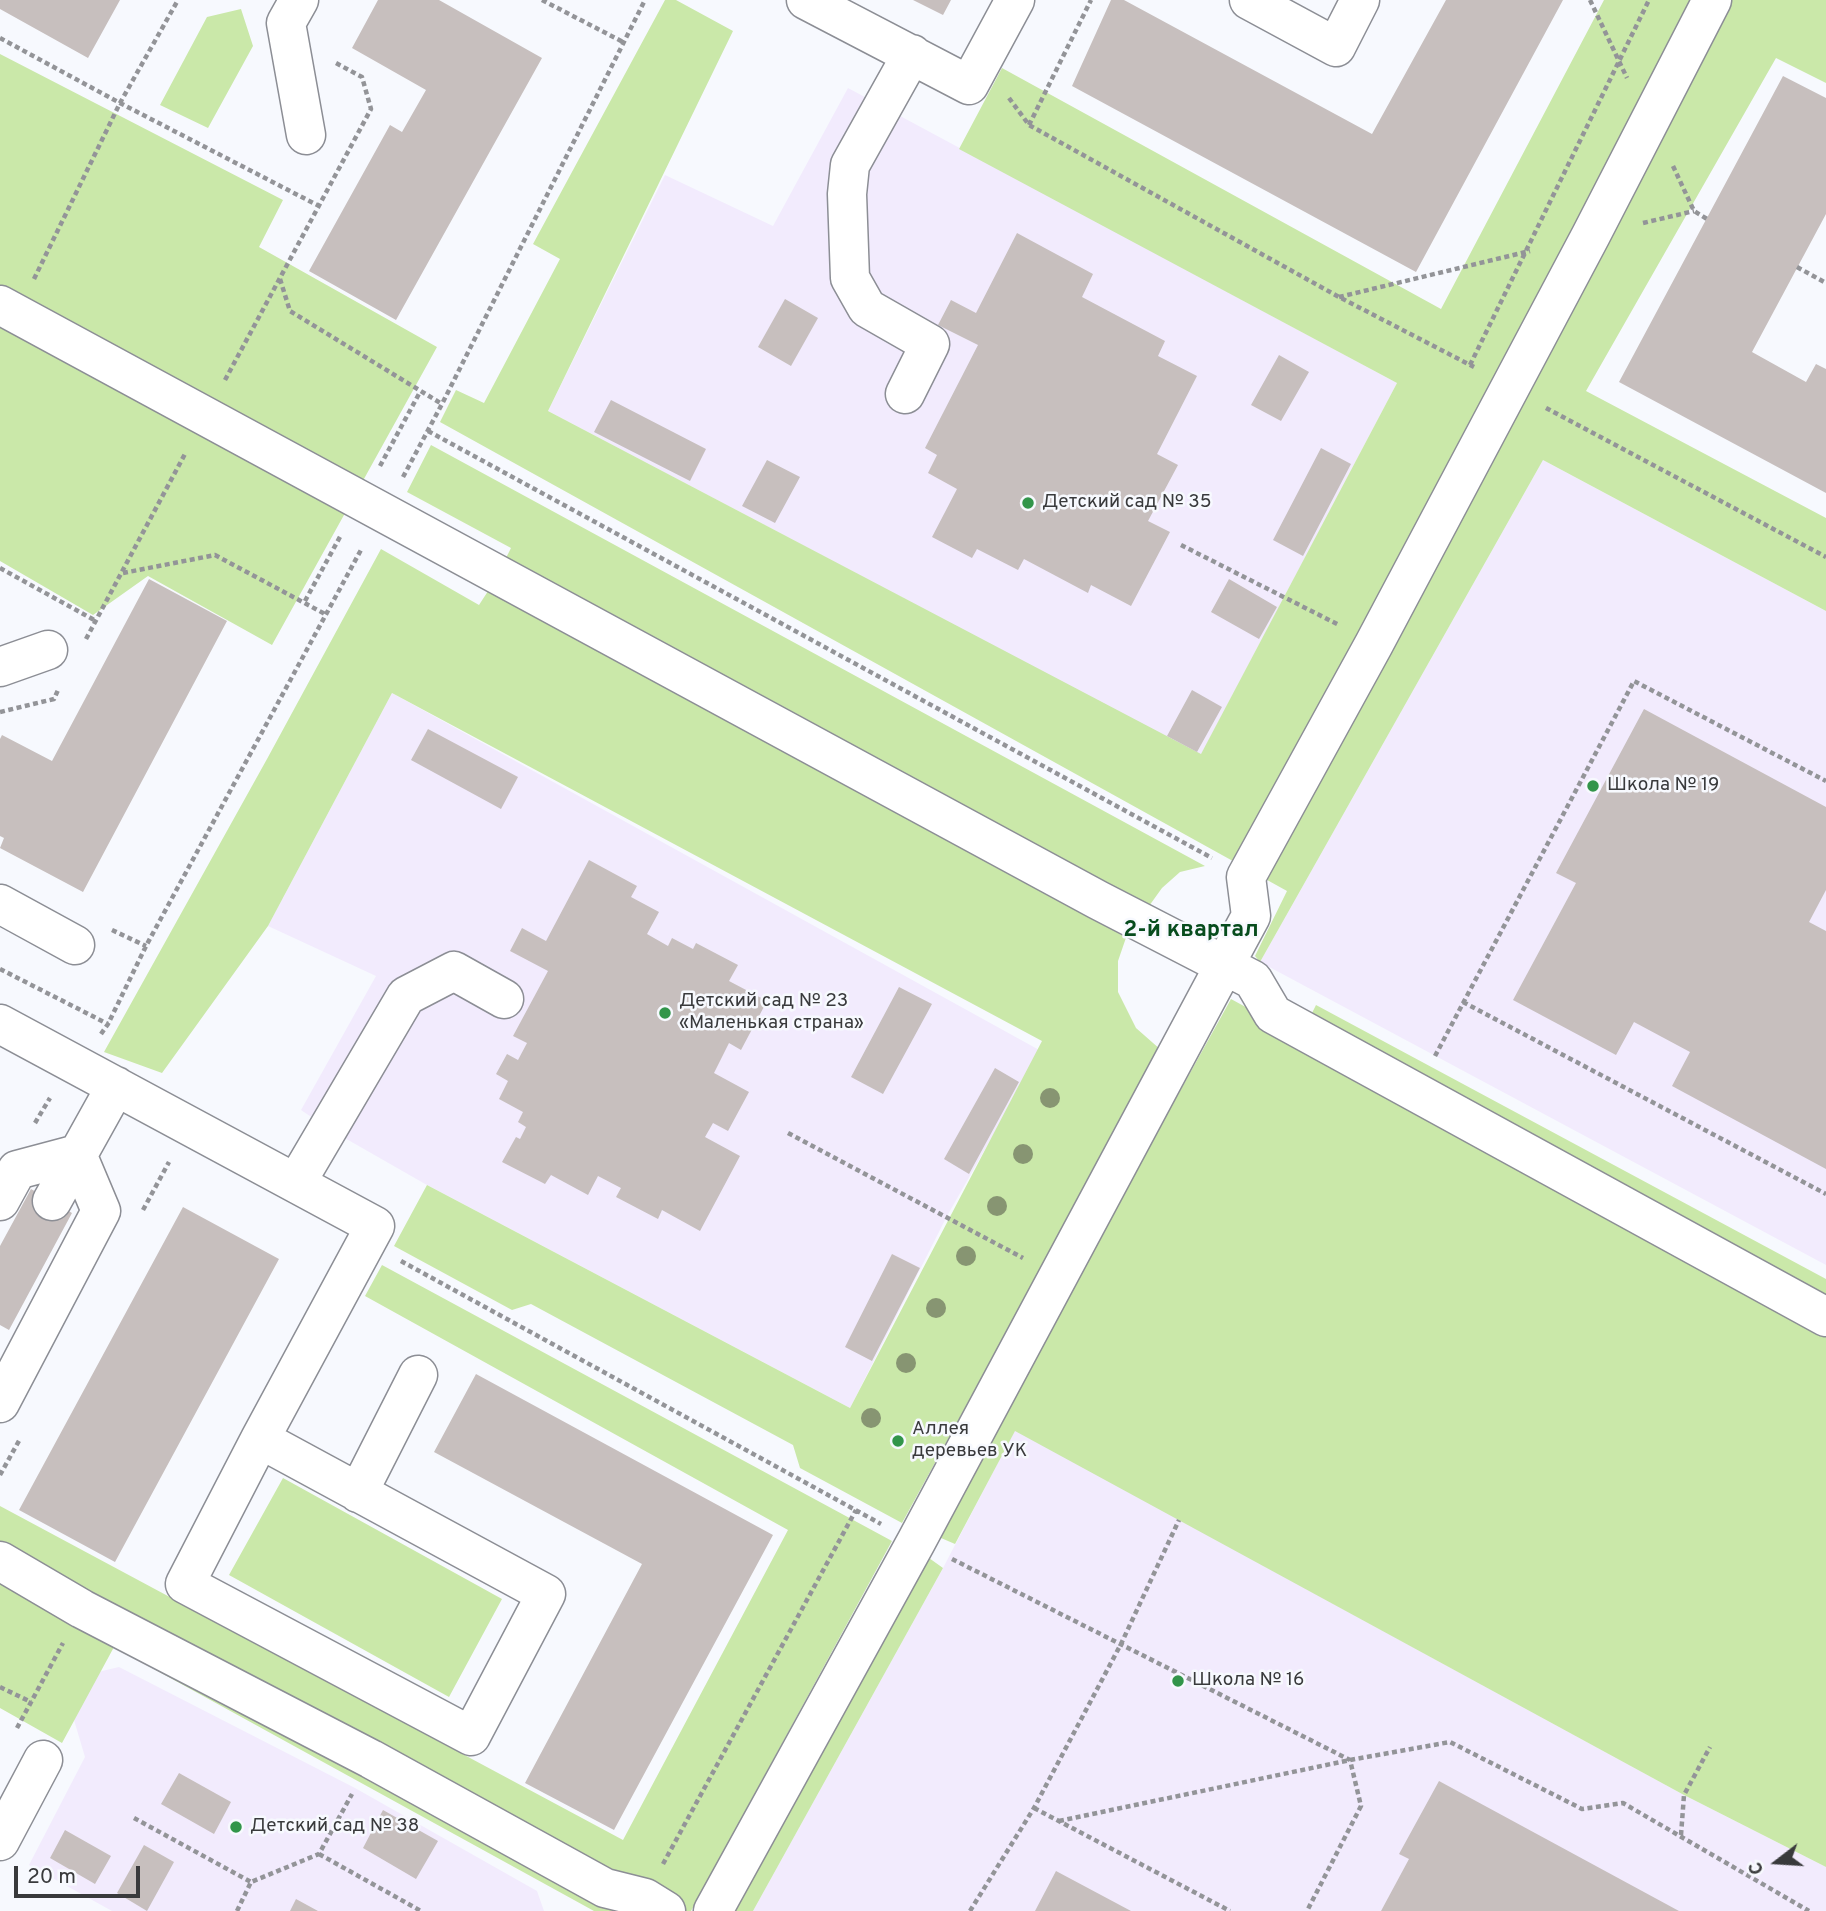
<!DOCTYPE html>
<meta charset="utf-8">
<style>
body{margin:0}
#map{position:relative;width:1826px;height:1911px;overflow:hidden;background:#f7f9fe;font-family:Overpass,sans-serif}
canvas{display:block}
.north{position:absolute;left:1742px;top:1827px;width:70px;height:70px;-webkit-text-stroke:5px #f7f9fe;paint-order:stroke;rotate:253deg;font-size:19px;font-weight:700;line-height:28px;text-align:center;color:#393a3c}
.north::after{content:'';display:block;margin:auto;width:24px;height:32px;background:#393a3c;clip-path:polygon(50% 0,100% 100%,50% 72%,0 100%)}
.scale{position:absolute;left:14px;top:1866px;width:126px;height:32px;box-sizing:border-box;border:4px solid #393a3c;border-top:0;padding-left:9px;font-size:21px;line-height:24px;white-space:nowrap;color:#393a3c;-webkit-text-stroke:5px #f7f9fe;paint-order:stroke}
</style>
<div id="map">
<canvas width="1826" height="1911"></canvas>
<div class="north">С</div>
<div class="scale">20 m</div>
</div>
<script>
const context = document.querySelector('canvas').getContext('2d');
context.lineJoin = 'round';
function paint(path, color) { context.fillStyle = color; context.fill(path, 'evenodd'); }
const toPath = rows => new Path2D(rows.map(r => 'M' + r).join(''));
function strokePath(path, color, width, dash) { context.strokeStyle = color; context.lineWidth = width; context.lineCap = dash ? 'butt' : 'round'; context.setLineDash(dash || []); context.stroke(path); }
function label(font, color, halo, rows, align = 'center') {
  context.font = font + ' Overpass,sans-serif'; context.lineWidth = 5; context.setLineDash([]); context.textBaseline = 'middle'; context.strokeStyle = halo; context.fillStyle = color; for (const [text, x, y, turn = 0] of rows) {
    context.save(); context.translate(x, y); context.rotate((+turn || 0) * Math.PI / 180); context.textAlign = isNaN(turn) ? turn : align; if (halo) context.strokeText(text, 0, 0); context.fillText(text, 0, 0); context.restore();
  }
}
const education = toPath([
 [848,88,1397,383,1201,755,548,411,665,175,773,226],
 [1543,460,1826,611,1826,1265,1260,962],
 [392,693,1041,1051,947,1216,850,1408,427,1185,329,1129,301,1110,376,976,268,926],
 [1015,1430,1684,1795,1826,1867,1826,1911,753,1911,943,1568],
 [119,1667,355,1788,537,1891,544,1911,112,1911,29,1865,85,1757,74,1720,98,1672]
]);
const green = toPath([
 [665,0,676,0,733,31,548,411,1201,754,1397,383,959,149,1002,68,1441,309,1604,0,1826,0,1826,83,1776,58,1586,391,1826,518,1826,611,1543,460,1260,962,1255,956,1287,891,440,422,456,390,484,403,560,259,533,244],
 [241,9,253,46,208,128,160,105,207,17],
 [0,54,283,200,259,247,437,347,272,645,148,576,93,615,0,561],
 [431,445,1205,866,1180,872,1162,888,1144,913,502,566,511,548,407,492],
 [381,549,479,605,492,585,1129,929,1118,961,1118,992,1136,1028,1161,1050,902,1523,800,1468,793,1445,531,1304,512,1310,394,1246,427,1185,850,1408,1042,1041,392,693,268,926,162,1073,104,1052,267,759],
 [1231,999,1826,1324,1826,1867,1684,1795,1015,1431,955,1544,934,1535],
 [1316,1005,1826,1279,1826,1301,1309,1019],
 [382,1265,892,1541,691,1911,594,1911,114,1647,62,1743,0,1708,0,1506,623,1840,788,1530,365,1296],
 [283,1478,502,1599,449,1697,229,1575],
 [929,1558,943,1568,753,1911,732,1911]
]);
const building = toPath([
 [0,0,120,0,88,58,0,9],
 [378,0,439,0,542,58,396,320,309,271,390,125,402,132,426,90,352,48],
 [913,0,951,0,943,15],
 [1111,0,1124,0,1372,134,1446,0,1563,0,1416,272,1072,86],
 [1783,76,1826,98,1826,214,1752,352,1806,382,1816,364,1826,369,1826,493,1619,382],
 [1017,233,1093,274,1082,297,1165,341,1158,356,1197,376,1157,454,1178,465,1148,521,1170,532,1131,606,1091,585,1088,593,1024,559,1018,570,977,549,972,558,932,537,957,489,928,473,937,455,925,448,978,345,938,325,951,300,976,313],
 [785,299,818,318,791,366,758,347],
 [1279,355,1309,372,1281,421,1251,405],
 [611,400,706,449,690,481,594,432],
 [1321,448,1351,464,1303,556,1273,540],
 [767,460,800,477,775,523,742,506],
 [149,579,227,621,83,892,0,848,4,838,0,836,0,739,2,735,52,761],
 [1229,579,1277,607,1259,639,1211,612],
 [1192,690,1222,707,1197,752,1167,736],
 [1644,709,1826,807,1826,890,1809,922,1826,931,1826,1169,1672,1086,1690,1052,1634,1022,1616,1055,1513,1000,1576,883,1556,873],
 [428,729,518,777,501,809,411,760],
 [589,860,637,886,631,897,659,912,647,934,668,946,672,938,693,949,696,943,738,965,729,981,767,1001,741,1050,729,1043,714,1073,749,1092,728,1131,713,1123,705,1137,740,1156,700,1231,662,1210,658,1219,616,1197,621,1188,598,1176,588,1195,551,1175,545,1184,502,1162,516,1137,520,1139,526,1127,518,1122,523,1112,499,1099,508,1081,496,1074,507,1054,518,1060,527,1043,513,1036,548,971,510,951,522,928,546,941],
 [899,987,932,1004,883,1094,851,1077],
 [995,1068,1019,1082,969,1174,944,1159],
 [31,1189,72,1213,9,1330,0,1325,0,1246],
 [183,1207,279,1259,115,1562,19,1510],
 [892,1254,920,1268,872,1361,845,1347],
 [476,1374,773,1535,614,1830,525,1783,642,1564,434,1452],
 [179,1773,231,1802,214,1834,161,1804],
 [1439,1781,1679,1911,1381,1911,1409,1859,1399,1854],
 [383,1810,438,1841,416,1879,363,1848],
 [65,1830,111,1856,95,1884,50,1858],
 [144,1845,174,1862,147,1911,117,1893],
 [1056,1871,1131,1911,1035,1911],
 [296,1899,318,1911,290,1911]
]);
const path = toPath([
 [542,0,625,43],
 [1590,0,1627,78],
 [0,38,120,103,319,206],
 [1009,98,1029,125,1339,297,1474,367],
 [1029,125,1091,0],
 [1673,166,1694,211,1707,219],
 [1643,223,1694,211],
 [1797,267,1826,283],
 [34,279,120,103,178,0],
 [280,279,290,311,442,404],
 [1339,297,1530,251],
 [1470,365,1649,0],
 [225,380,371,109,362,77,334,62],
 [1546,408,1826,557],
 [428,431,1212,858],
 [380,466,420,392],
 [403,477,442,404,645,0],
 [1181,545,1339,625],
 [0,568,96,621],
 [123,573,215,555,325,614],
 [305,601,341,535],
 [86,639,186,452],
 [0,712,54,699,58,690],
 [112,930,146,946],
 [0,969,108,1024],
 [1463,1002,1826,1194],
 [101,1034,108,1024,146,946,362,548],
 [1435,1056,1634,681,1826,781],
 [35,1123,50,1098],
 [788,1133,1023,1258],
 [143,1210,169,1162],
 [401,1261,881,1524],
 [0,1475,20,1439],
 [952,1559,1350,1760,1361,1806,1307,1911],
 [0,1687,31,1702],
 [17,1728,63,1643],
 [1034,1808,1230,1911],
 [134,1818,251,1882],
 [1059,1821,1350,1760,1450,1742,1582,1809,1623,1803,1809,1911],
 [1681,1835,1684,1795,1710,1747],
 [319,1854,421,1911],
 [663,1864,856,1510],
 [237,1911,251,1882,319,1854,352,1794],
 [970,1911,1034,1808,1121,1644,1179,1520]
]);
const minor = toPath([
 [299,0,286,23,306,135],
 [806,0,969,85,1015,0],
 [1249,0,1336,47,1360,0],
 [0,305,1098,900,1253,980,1273,1014,1826,1317],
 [905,394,930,344,867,308,850,278,847,194,850,165,912,54],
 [0,667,48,650],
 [0,904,75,945],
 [0,1024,375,1226,260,1439,185,1584,471,1736,546,1594,260,1439],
 [296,1183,406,996,454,971,504,999],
 [0,1201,17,1170,77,1154,101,1211,0,1403],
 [52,1201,116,1086],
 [358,1493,418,1375],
 [0,1561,82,1609,371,1759,605,1888,645,1898,666,1911],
 [0,1841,43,1760],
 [713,1911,916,1542,1224,966,1251,916,1246,877,1374,644,1591,235,1712,0]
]);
const trees = [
 [1050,1098],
 [1023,1154],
 [997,1206],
 [966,1256],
 [936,1308],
 [906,1363],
 [871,1418]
];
const markers = [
 [1028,503,7,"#32954a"],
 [1593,786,7,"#32954a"],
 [665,1013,7,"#32954a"],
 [898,1441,7,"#32954a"],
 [1178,1681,7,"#32954a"],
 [236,1827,7,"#32954a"]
];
const poiNames = [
 ["Детский сад № 35",1042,503],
 ["Школа № 19",1607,786],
 ["Детский сад № 23",679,1002],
 ["«Маленькая страна»",679,1024],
 ["Аллея",912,1430],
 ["деревьев УК",912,1452],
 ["Школа № 16",1192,1681],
 ["Детский сад № 38",250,1827]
];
const quarterNames = [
 ["2-й квартал",1191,931]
];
paint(education, '#f2ebfd');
paint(green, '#cae8a9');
paint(building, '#c7bfbe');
strokePath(minor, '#8c8e95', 41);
strokePath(path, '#939498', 4.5, [5, 3.5]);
strokePath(minor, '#fff', 38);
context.fillStyle = '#879572';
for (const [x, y] of trees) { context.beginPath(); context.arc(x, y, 10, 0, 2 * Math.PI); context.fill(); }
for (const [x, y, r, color] of markers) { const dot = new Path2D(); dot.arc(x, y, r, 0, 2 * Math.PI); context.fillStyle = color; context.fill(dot); strokePath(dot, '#f7f9fe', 2.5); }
label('19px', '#393a3c', '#f7f9fe', poiNames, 'left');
label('bold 23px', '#074c1d', '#f7f9fe', quarterNames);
</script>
